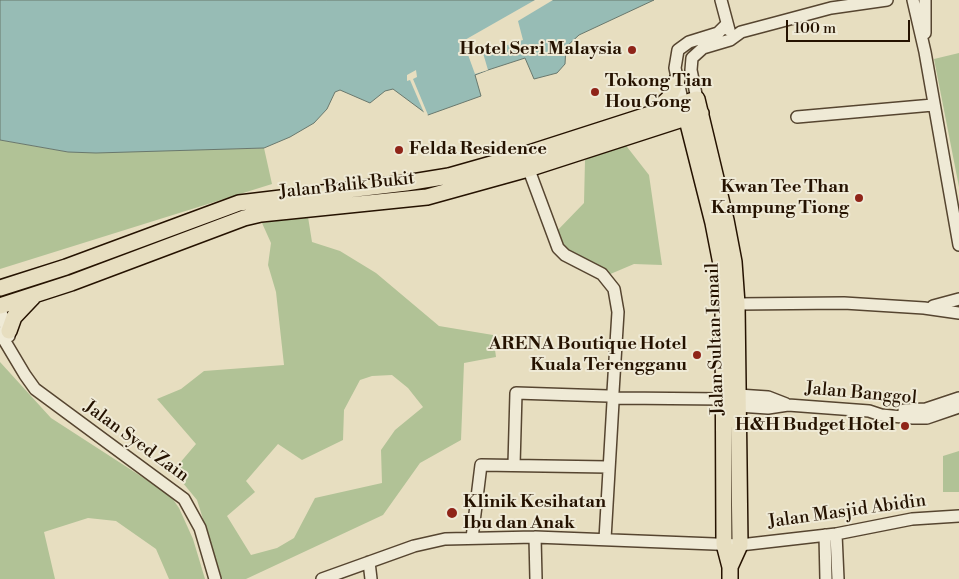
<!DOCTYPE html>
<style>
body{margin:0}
#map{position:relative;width:959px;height:579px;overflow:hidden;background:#e7dec0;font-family:"Libre Bodoni",serif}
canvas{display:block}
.scale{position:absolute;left:786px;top:20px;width:124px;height:22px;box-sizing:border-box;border:2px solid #251200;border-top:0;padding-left:6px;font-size:15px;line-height:18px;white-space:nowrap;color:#251200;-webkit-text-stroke:4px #efead6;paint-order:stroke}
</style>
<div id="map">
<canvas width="959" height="579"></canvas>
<div class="scale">100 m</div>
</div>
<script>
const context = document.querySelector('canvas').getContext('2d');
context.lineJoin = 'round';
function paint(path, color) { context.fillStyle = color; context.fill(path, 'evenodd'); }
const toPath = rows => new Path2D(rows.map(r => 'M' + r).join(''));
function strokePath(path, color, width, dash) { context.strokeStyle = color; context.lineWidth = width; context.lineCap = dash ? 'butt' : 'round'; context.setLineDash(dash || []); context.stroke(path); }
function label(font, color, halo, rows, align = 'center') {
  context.font = font + ' "Libre Bodoni",serif'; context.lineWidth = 4; context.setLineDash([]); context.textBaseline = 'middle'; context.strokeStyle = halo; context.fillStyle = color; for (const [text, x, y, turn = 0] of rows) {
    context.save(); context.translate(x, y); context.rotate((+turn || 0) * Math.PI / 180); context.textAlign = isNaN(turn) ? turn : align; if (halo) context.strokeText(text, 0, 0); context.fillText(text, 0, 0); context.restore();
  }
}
const green = toPath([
 [959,53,959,187,934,59],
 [0,140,68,152,264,148,272,184,0,269],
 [624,143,649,175,662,265,634,264,608,275,563,250,554,234,584,203,585,160],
 [308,217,312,242,340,251,376,273,439,326,493,335,496,357,464,363,461,440,420,463,383,515,246,579,222,579,197,500,173,471,196,444,157,399,181,389,204,371,284,365,276,292,268,265,271,243,262,223],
 [392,375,408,388,423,407,395,430,381,450,382,483,315,498,294,538,277,548,251,555,227,516,255,492,246,481,278,444,302,460,343,440,344,410,360,380,372,376],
 [0,362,51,418,170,495,179,508,193,539,205,579,169,579,156,549,116,521,88,518,44,532,55,579,0,579],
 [959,451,959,492,943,492,943,456]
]);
const water = toPath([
 [0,0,654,0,579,35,566,47,565,64,557,73,534,79,525,58,488,70,475,75,481,96,428,115,393,89,385,91,370,103,340,90,335,92,327,109,314,123,290,137,264,148,96,153,68,152,0,140,0,0]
]);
const pier = toPath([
 [535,0,553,0,518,21,523,40,483,53,488,70,475,74,463,41],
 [416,70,417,77,413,79,428,115,425,115,410,80,407,81,407,75]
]);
const minor = toPath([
 [721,0,729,30],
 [913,0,925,52,959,245],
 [925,33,925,0],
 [697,99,691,70,692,58,703,48,730,40,741,32,775,23,831,8,887,0],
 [683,104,675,68,678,50,689,42,718,33,727,24],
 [797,117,933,105],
 [526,162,558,248,565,255,602,274,614,289,618,312,613,392],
 [737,304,844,303,924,308,959,313],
 [933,306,959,299],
 [0,309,9,336],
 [0,333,25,375,35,389,184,499,200,528,215,579],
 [738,395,768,397,786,404],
 [618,398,724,399],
 [738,406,768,408,788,405,869,411,881,415,913,418,927,418,959,407],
 [904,410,926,409,959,398],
 [514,465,516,393,608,396],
 [836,534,838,579],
 [825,535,826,579],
 [535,537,536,579],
 [472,538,481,465,608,467],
 [605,539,613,402],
 [369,562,371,579],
 [322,579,414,546,445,539,535,537,740,545,836,534,912,519,959,516]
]);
const major = toPath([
 [684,108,713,223,721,264,723,304,724,544,730,567],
 [655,111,669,98,677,80],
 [0,288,66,267,239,203,406,183,449,176,523,155,697,99,726,220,734,262,737,304,740,545,730,567,730,579],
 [0,306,71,283,244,218,261,214,427,197,528,169,701,113],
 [9,331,14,317,33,297]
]);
const markers = [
 [632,50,5,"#8f2418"],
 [595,92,5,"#8f2418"],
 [399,150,5,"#8f2418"],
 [859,198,5,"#8f2418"],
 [697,355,5,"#8f2418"],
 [905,426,5,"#8f2418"],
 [452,513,6,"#8f2418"]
];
const poiNames = [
 ["Hotel Seri Malaysia",622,50],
 ["Tokong Tian",605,82,"left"],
 ["Hou Gong",605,103,"left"],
 ["Felda Residence",409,150,"left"],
 ["Kwan Tee Than",849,188],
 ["Kampung Tiong",849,209],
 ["ARENA Boutique Hotel",687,345],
 ["Kuala Terengganu",687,366],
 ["H&H Budget Hotel",895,426],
 ["Klinik Kesihatan",463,503,"left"],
 ["Ibu dan Anak",463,524,"left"]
];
const streetNames = [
 ["Jalan Balik Bukit",347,186,-6],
 ["Jalan Sultan Ismail",716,339,-92],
 ["Jalan Banggol",861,394,5],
 ["Jalan Syed Zain",136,442,36],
 ["Jalan Masjid Abidin",847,512,-8]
];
paint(green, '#b1c296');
paint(water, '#97bcb5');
strokePath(water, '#69786d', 1);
paint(pier, '#e7dec0');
strokePath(minor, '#564530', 14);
strokePath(major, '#251200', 18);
strokePath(minor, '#efead6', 11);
strokePath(major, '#e7dec0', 15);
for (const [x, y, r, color] of markers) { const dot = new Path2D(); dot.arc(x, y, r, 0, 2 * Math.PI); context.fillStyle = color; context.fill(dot); strokePath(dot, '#efead6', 2); }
label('bold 18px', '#251200', '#efead6', poiNames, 'right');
label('18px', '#251200', '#efead6', streetNames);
</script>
